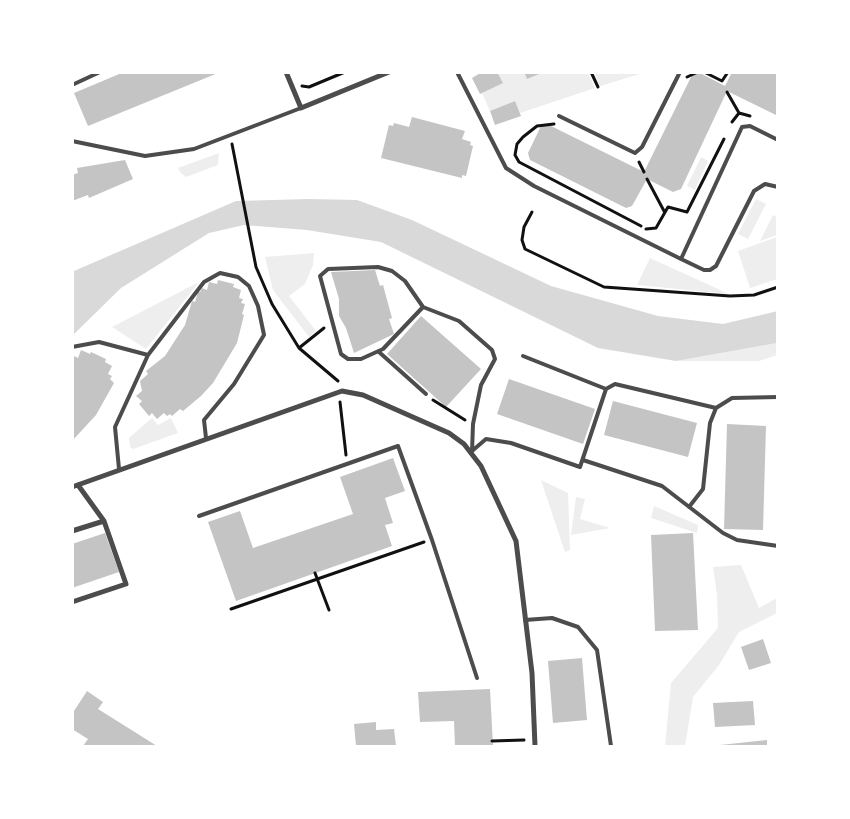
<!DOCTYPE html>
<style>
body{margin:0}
#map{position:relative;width:850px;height:819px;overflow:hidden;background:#fff;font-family:"Noto Serif",serif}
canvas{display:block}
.frame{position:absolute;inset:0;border:74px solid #fff;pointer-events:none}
</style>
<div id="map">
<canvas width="850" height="819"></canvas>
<div class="frame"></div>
</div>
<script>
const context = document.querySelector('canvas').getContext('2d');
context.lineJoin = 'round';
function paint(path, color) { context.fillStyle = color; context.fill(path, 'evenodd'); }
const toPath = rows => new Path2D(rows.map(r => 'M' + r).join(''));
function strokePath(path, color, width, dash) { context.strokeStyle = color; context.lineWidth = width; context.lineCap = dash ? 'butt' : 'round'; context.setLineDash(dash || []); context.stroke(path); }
const green = toPath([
 [594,72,643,72,643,73,600,86],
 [497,73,525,73,527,79,543,73,588,73,595,88,520,113,515,101,490,111,482,93,502,83],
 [219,153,218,165,186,177,180,172,178,168],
 [701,157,708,161,695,190,687,186],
 [756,199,766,204,748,239,738,234],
 [773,215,777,217,777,235,760,241],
 [777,237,777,279,750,288,738,251],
 [314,253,313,265,305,284,289,296,316,331,309,337,273,290,265,257],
 [650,258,729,294,637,285],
 [199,282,146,349,112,327],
 [777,343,777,355,759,361,676,361],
 [152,418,158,425,171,418,178,433,133,449,130,447,129,438],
 [541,480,568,493,570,550,565,552],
 [576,497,585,499,580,519,610,528,571,535],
 [654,506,698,525,697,533,651,518],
 [741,565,759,608,777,598,777,613,739,632,719,665,693,697,685,746,665,746,671,683,718,628,717,595,713,567]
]);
const water = toPath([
 [309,199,357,200,412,220,551,286,658,316,723,324,778,311,777,343,676,361,598,348,381,242,307,230,244,225,209,233,121,288,73,335,74,271,236,201]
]);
const building = toPath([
 [124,72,218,72,218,73,88,126,74,93],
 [482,72,497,72,503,83,480,94,472,78],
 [524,72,542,72,542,73,527,79],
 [732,72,778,72,778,116,727,91,681,189,673,192,647,179,632,206,626,208,530,160,528,153,541,126,547,124,644,172,692,75,700,73,725,86],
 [515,101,521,116,495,125,490,111],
 [412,117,465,131,462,139,471,142,470,145,473,146,466,176,462,175,462,178,381,158,389,125,393,126,394,123,409,127],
 [125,160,133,179,89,198,88,195,72,201,72,175,78,173,77,168],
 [375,270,380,286,383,285,392,318,389,319,394,334,354,353,346,328,339,316,339,299,331,272],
 [218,280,234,284,233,287,241,290,239,298,243,299,241,303,245,304,242,314,244,315,237,343,213,383,201,396,183,411,180,409,172,416,170,414,167,416,164,413,157,419,152,413,149,416,139,404,142,401,136,396,142,391,140,381,148,374,146,371,165,356,185,325,192,301,195,302,198,292,200,292,202,288,207,290,209,282,217,284],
 [421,316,481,369,446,407,387,354],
 [81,350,90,354,91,352,106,359,105,362,112,366,108,374,112,376,110,379,114,383,96,415,72,441,72,358,74,356,78,358],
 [509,379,595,409,583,444,497,414],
 [613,401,697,423,688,457,604,435],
 [727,424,766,426,763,530,724,529],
 [393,458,405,491,385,498,393,523,385,525,392,546,236,601,208,522,240,511,253,548,353,514,340,477],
 [105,533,119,572,72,588,72,544],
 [693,533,698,630,655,631,651,535],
 [763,639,771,663,749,670,741,647],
 [582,658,587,720,553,723,548,661],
 [490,689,493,746,455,746,454,721,420,722,418,692],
 [87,691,103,702,98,709,157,746,83,746,88,739,72,729,72,714],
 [753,701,755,725,715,727,713,703],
 [376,722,376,730,394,729,396,746,356,746,354,724],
 [767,740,767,746,720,746,720,745]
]);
const path = toPath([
 [591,72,598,87],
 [704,72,722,81,728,72],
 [687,77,698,72],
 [302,86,309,87,345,72],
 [727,92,739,113],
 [732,122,739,113,750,116],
 [554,124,537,126,523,137,517,144,515,155,519,162,641,226],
 [232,144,256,267,272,304,299,348,338,381],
 [639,162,644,172],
 [647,179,664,211],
 [532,212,524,227,522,240,525,249,604,287,730,296,754,295,778,287],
 [646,229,656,228,668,207,687,212,724,139],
 [299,348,324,328],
 [433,400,465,420],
 [340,402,346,455],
 [315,573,329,610],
 [231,609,424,542],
 [492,741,524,740]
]);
const service = toPath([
 [457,72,506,168,534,186,681,259,742,127,750,126,778,140],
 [72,85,100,72],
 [559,116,635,153,642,147,679,74],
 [72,141,145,156,194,149,301,108],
 [681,259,704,270,710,270,716,266,754,191,765,184,778,187],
 [423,307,383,349,361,359,348,359,341,354,320,276,328,269,378,267,392,271,405,281,423,307,459,321,492,350,495,359,481,385,473,424,472,452],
 [72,347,99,342,148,355],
 [379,352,426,394],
 [523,356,606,389,615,384,716,408],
 [472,451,486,439,511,443,580,467,606,389],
 [583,460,662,486,723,533,737,540,778,546],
 [119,469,115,427,148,355,204,282,220,273,238,277,249,286,258,306,264,335,234,384,204,420,206,438],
 [689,507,703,489,710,423,716,408,732,398,778,397],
 [199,516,398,446,432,540,477,678],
 [525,620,552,618,578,627,597,650,611,746]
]);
const minor = toPath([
 [286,72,301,108,389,72],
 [72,487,342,391,363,395,449,433,464,444,481,466,516,541,532,673,535,746],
 [72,531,104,521,78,485],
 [72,602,126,584,104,521]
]);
paint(green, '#eee');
paint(water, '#d9d9d9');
paint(building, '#c4c4c4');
strokePath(path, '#111', 3);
strokePath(service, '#4c4c4c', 4);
strokePath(minor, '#4c4c4c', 5);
</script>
